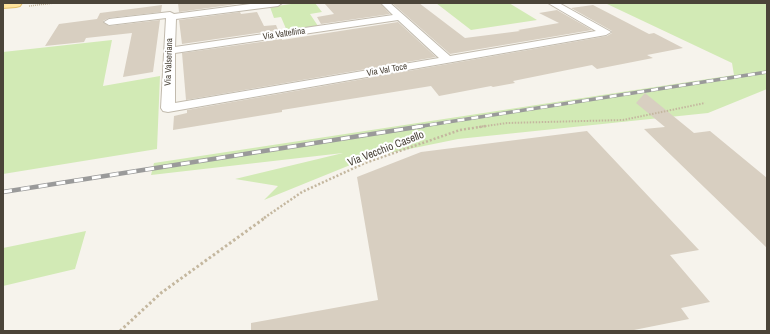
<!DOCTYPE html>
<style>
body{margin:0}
#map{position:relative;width:770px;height:334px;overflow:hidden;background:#f6f3ec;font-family:"Archivo Narrow",sans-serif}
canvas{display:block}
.frame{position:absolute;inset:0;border:4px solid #4b4439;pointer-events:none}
</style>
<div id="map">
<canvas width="770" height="334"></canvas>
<div class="frame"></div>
</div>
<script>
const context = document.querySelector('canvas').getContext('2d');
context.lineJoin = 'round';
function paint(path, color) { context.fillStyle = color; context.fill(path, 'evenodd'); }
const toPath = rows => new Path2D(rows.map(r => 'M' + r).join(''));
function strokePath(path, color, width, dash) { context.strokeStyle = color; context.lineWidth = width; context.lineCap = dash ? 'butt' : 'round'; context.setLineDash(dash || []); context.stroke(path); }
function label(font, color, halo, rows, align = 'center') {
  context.font = font + ' "Archivo Narrow",sans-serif'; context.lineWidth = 4; context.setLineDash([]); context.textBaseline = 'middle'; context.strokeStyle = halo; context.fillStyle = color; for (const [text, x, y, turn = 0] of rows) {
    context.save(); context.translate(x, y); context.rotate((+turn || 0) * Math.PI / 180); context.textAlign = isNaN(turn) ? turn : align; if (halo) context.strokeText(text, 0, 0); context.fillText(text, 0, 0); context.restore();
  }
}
const green = toPath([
 [298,3,315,3,322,12,310,14,318,26,287,31,281,17,274,18,270,7],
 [436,3,509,3,537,20,471,30],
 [605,3,767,3,767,89,708,113,458,139,370,157,264,200,278,186,235,179,343,153,151,175,154,163,734,75,732,63],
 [112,40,103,86,160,76,157,149,3,174,3,52],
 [86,231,75,269,3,286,3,248]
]);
const building = toPath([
 [178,3,236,3,237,4,179,12],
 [324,3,380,3,390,14,321,24,317,17,334,14],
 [392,3,419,3,465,38,520,31,518,30,559,23,539,13,557,10,592,30,450,54],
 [162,5,161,12,109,18,103,21,109,26,160,20,153,72,123,77,132,33,86,38,84,42,45,46,59,24,97,19,100,13],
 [593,5,649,34,654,33,683,48,647,55,653,58,597,69,592,65,513,81,515,83,493,87,491,86,439,96,431,86,282,110,282,112,173,130,174,116,187,113,187,110,607,36,612,33,612,31,571,8],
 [240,12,241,14,257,12,264,26,276,25,278,30,182,44,179,20],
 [398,22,436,57,186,100,182,53,282,39,282,40],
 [645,93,694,133,710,131,767,178,767,248,644,129,665,127,636,103],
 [587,131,699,250,670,255,710,302,681,308,689,319,629,331,251,331,251,323,378,300,357,177,421,152]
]);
const pathFar3 = toPath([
 [29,6,55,3]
]);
const pathFar2 = toPath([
 [479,127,507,123,623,120,705,103]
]);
const pathFar1 = toPath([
 [264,218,302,192,365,163,460,130,486,126]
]);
const path = toPath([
 [120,331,161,293,266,217]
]);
const street = toPath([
 [258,3,282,3,278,6,176,19,175,47,393,15,381,3,390,3,450,56,596,31,548,3,559,3,611,32,606,35,168,112,163,111,161,108,166,18,109,25,104,22,109,19,170,12,174,14,258,3],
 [398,20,439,58,175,103,175,53,398,20]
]);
const primary = toPath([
 [3,3,22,3,20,6,16,7,3,8,3,3]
]);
const railFar1 = toPath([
 [416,127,767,72]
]);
const rail = toPath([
 [3,192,423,126]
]);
const farStreetnames = [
 ["Via Valtellina",284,34,-8],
 ["Via Valseriana",169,62,-88],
 ["Via Val Toce",387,70,-10]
];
const streetNames = [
 ["Via Vecchio Casello",386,149,-21]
];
paint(green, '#d2eab5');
paint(building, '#d8cfc1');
strokePath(street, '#c2bbae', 2);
strokePath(primary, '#e6c16a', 2);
strokePath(pathFar3, '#c4b79f', 1.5, [1, 1]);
strokePath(pathFar2, '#c4b79f', 2, [1.5, 1.5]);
strokePath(pathFar1, '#c4b79f', 2.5, [2, 2]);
strokePath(path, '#c4b79f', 3, [2.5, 2.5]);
paint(street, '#fff');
paint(primary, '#ffe39c');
strokePath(railFar1, '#9a9a9a', 3.5);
strokePath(rail, '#9a9a9a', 4.5);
strokePath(railFar1, '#fff', 2.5, [7]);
strokePath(rail, '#fff', 3, [9]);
label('9px', '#4b4439', '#fff', farStreetnames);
label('11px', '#4b4439', '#fff', streetNames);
</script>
